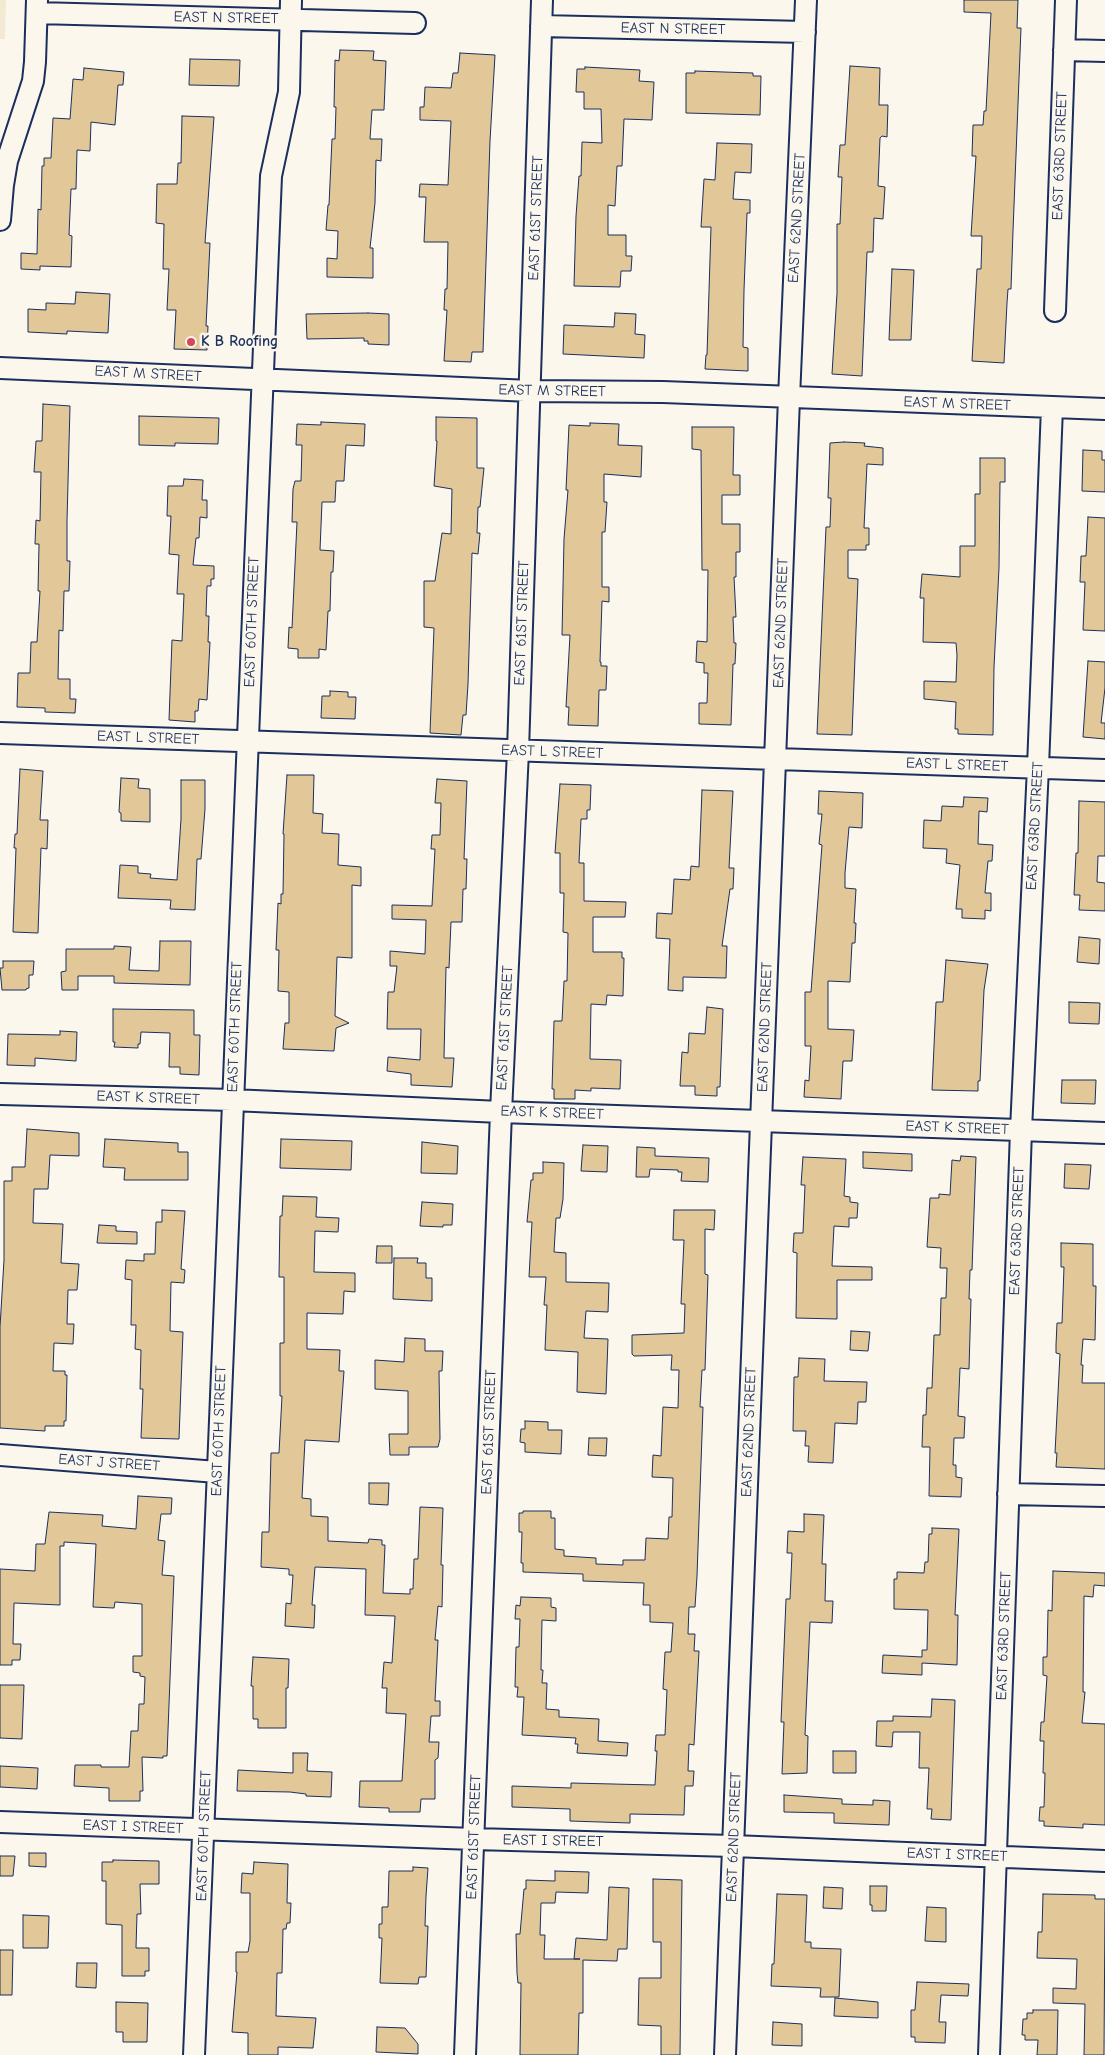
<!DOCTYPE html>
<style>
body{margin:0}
canvas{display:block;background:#fbf7ec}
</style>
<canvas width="1105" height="2055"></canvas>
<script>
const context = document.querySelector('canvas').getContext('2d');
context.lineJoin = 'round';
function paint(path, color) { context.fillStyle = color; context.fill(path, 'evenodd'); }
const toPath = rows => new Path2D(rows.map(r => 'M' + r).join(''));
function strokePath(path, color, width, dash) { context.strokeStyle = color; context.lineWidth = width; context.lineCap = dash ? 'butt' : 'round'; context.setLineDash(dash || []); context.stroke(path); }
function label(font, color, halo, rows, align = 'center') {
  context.font = font + ' "Comic Neue",sans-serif'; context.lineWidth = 5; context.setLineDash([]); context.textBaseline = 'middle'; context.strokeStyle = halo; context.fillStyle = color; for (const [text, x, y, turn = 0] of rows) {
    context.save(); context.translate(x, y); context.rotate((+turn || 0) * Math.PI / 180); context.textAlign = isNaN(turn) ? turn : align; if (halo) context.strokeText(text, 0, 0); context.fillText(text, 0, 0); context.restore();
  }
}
const built = toPath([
 [0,0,6,0,5,39,0,39]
]);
const building = toPath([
 [964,0,1018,0,1017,28,1021,28,1013,231,1011,289,1008,289,1007,303,1004,363,972,361,977,269,981,269,982,236,971,236,976,156,972,156,973,125,983,125,984,111,986,111,991,13,964,12,964,0],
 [340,50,374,51,373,60,386,61,384,110,372,110,370,139,382,139,381,161,376,160,375,203,370,248,373,248,373,278,327,277,327,258,337,259,338,231,326,230,328,205,329,205,332,139,335,139,336,107,334,107,335,60,339,61,340,50],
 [460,53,495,55,490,141,483,352,472,352,471,362,444,361,447,310,444,310,445,289,447,289,448,242,424,242,426,197,419,197,420,184,448,185,451,121,420,120,420,107,424,107,425,87,451,88,453,73,458,73,460,53],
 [190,59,240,60,239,86,189,85,190,59],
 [850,66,880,68,879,105,888,105,887,137,882,136,880,138,878,186,885,187,883,219,874,218,873,252,867,252,862,376,832,374,837,293,837,224,840,224,842,177,838,177,840,145,845,145,850,66],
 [585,67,640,70,639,81,654,82,652,120,624,119,622,166,617,166,615,206,608,205,608,235,626,235,626,256,632,256,631,271,621,271,620,287,574,286,576,216,579,176,581,176,582,142,602,143,601,109,584,109,584,92,576,92,577,69,585,69,585,67],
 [84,68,124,72,123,85,118,85,115,125,91,122,90,151,77,150,76,189,71,189,69,235,72,236,71,267,40,266,40,270,21,269,21,253,37,254,38,209,41,210,42,166,44,166,44,158,51,158,53,118,70,119,73,79,83,80,84,68],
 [695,71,753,73,753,76,761,76,760,115,686,113,686,73,695,73,695,71],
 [182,116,214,117,205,243,210,243,206,326,208,326,207,350,174,349,176,310,167,310,169,269,163,269,164,224,156,223,157,184,177,184,178,163,181,163,182,116],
 [717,143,752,144,751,173,735,172,733,199,750,200,750,213,747,213,744,290,743,347,748,348,748,371,705,369,706,355,707,355,711,227,701,227,704,179,715,180,717,143],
 [892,269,914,270,911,340,889,340,892,269],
 [76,292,110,294,108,333,67,331,67,334,28,332,28,309,46,310,46,303,75,304,76,292],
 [368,313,389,314,389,345,368,344,368,341,364,341,364,338,307,339,306,314,368,313],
 [615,313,636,314,635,334,645,335,644,358,563,354,564,325,614,327,615,313],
 [43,404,70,406,67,521,67,561,70,561,69,591,64,591,63,631,59,630,58,679,70,679,70,699,76,699,75,713,45,712,45,708,17,707,18,673,30,673,31,642,37,642,40,591,38,591,39,544,35,544,36,520,40,521,41,472,34,472,36,441,42,441,43,404],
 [139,416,219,418,218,444,175,443,175,446,139,445,139,416],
 [436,417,477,418,477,468,484,468,480,507,478,507,477,533,480,533,478,554,472,553,468,684,466,715,463,715,461,735,430,733,434,628,424,627,424,581,435,581,442,533,451,534,452,489,434,486,437,441,436,441,436,417],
 [321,422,365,424,364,446,346,445,344,481,336,481,335,502,322,502,320,550,334,551,333,572,331,572,330,611,328,611,326,650,319,649,319,658,298,658,298,649,288,648,289,627,292,628,297,522,292,522,293,489,295,481,301,481,302,445,296,445,297,424,321,425,321,422],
 [590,423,619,424,618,445,642,446,641,477,604,474,604,502,607,502,605,532,602,532,602,587,609,587,609,602,602,601,600,662,601,662,601,666,607,666,606,690,599,690,598,726,568,725,569,707,566,707,570,635,562,635,564,539,568,490,566,490,569,425,590,426,590,423],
 [692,427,734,427,733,475,740,475,740,495,722,495,722,524,740,524,740,552,736,552,736,577,734,577,736,617,733,617,734,643,736,643,735,664,733,664,731,725,699,724,699,703,707,703,708,673,704,673,704,663,696,662,697,641,707,642,708,570,702,570,701,450,692,449,692,427],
 [844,442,865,443,864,446,883,448,883,465,867,464,864,528,869,528,869,545,866,545,866,550,848,550,848,578,858,579,852,735,817,734,826,527,830,527,831,498,828,498,830,443,844,442],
 [1083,450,1102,451,1102,460,1105,460,1105,492,1082,491,1083,450],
 [980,458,1005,458,1005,482,1000,482,999,568,994,667,993,735,958,734,958,729,955,729,956,702,924,699,924,681,956,682,957,655,956,643,923,642,924,598,920,598,922,574,960,577,960,546,975,546,975,494,980,494,980,458],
 [184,479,203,480,202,500,207,500,207,518,200,517,199,538,196,538,193,565,214,566,214,579,211,579,211,586,207,586,206,616,209,616,208,642,210,642,207,700,199,699,198,711,195,711,195,722,169,720,172,640,182,641,184,594,177,594,179,555,169,554,171,516,167,516,168,486,183,486,184,479],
 [1088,517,1105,518,1105,631,1083,630,1085,582,1080,582,1081,556,1086,556,1088,517],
 [1088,661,1105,662,1105,688,1101,723,1105,723,1105,739,1083,737,1088,661],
 [330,691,348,692,348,697,356,697,355,719,321,718,322,696,330,696,330,691],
 [20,769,43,771,40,820,48,820,47,849,41,848,38,933,13,932,16,848,14,848,15,834,17,834,20,769],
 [287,775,314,775,313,813,323,814,322,833,339,834,338,865,361,867,361,886,352,885,352,958,337,957,335,1016,349,1023,336,1028,334,1051,283,1049,285,1023,289,1023,289,992,278,991,279,950,276,950,278,903,281,904,281,894,283,894,284,834,283,834,287,775],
 [121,778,139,779,138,788,150,789,150,822,121,821,121,813,119,812,121,778],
 [437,779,467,781,464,859,467,859,466,889,463,889,462,922,451,922,449,968,446,967,444,1058,454,1058,452,1087,411,1085,411,1074,387,1071,388,1057,420,1060,421,1029,387,1029,388,992,394,992,397,966,390,966,390,951,425,954,426,920,392,919,392,905,432,906,435,849,431,849,432,835,440,835,441,803,435,803,437,779],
 [181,780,205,780,205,809,201,859,197,859,195,910,170,909,171,900,118,898,120,865,138,866,138,873,151,874,150,878,177,880,181,819,181,780],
 [560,784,591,785,590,810,587,810,587,819,581,819,579,863,584,863,584,901,626,902,625,917,593,917,593,952,622,952,622,958,624,958,623,996,607,995,606,1005,591,1004,590,1059,621,1060,620,1089,591,1088,591,1091,575,1090,575,1099,554,1099,554,1089,552,1089,554,1021,562,1021,564,981,567,981,568,933,563,932,564,893,560,893,560,853,555,853,560,784],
 [702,790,733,791,729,868,734,868,733,889,730,889,722,946,727,946,726,978,683,977,683,991,668,990,670,939,656,938,657,913,672,914,674,879,690,880,691,866,699,867,702,790],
 [819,791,863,793,862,828,849,827,845,873,845,888,856,889,854,923,856,923,855,943,852,943,850,982,828,981,828,1029,854,1030,852,1061,843,1061,841,1099,804,1097,805,1080,809,1081,811,1046,805,1046,805,992,811,992,822,845,819,844,822,814,818,814,819,791],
 [964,797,988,798,987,812,979,811,978,844,993,845,992,861,988,861,985,893,991,893,991,911,985,910,985,919,962,918,962,909,956,909,960,865,946,863,947,849,923,848,924,820,941,821,942,806,963,807,964,797],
 [1079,801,1105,802,1105,856,1098,856,1097,882,1105,883,1105,911,1079,910,1080,895,1074,895,1076,853,1078,853,1079,801],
 [1079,937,1100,939,1099,964,1077,962,1079,937],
 [160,941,191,941,190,985,114,983,114,976,78,976,78,990,62,990,61,972,66,971,66,949,114,949,114,946,131,947,129,970,159,971,160,941],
 [946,960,988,964,984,990,980,1081,978,1081,978,1091,932,1090,936,1002,943,1002,946,960],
 [3,961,34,961,33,975,29,975,29,988,26,989,26,990,2,990,0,968,3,968,3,961],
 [1069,1002,1100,1003,1099,1024,1069,1023,1069,1002],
 [707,1007,723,1009,720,1087,717,1087,717,1096,695,1095,695,1086,680,1086,682,1052,688,1053,689,1033,705,1034,707,1007],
 [113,1009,194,1010,194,1035,200,1035,199,1075,180,1074,180,1067,169,1067,170,1033,141,1032,140,1044,138,1044,138,1048,114,1047,115,1042,113,1042,113,1009],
 [60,1031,77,1032,76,1061,35,1058,35,1066,7,1065,8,1034,60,1035,60,1031],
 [1062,1080,1096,1080,1095,1104,1061,1103,1062,1080],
 [27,1129,79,1133,79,1156,50,1155,48,1189,34,1189,33,1223,63,1224,61,1263,79,1264,77,1290,68,1290,67,1324,74,1324,73,1344,54,1343,53,1371,65,1371,65,1375,67,1375,66,1421,64,1421,64,1426,45,1426,45,1431,0,1428,0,1327,4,1260,4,1181,12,1181,12,1167,25,1167,27,1129],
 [105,1139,178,1143,178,1152,188,1152,188,1180,124,1180,125,1168,103,1167,105,1139],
 [281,1139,352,1141,351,1170,280,1168,281,1139],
 [422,1142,458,1146,457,1174,421,1173,422,1142],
 [583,1145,608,1146,607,1172,581,1171,583,1145],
 [637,1147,655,1148,655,1156,709,1158,708,1182,681,1181,682,1172,678,1172,678,1170,650,1169,649,1177,636,1177,637,1147],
 [863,1152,912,1154,912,1171,863,1168,863,1152],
 [961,1156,976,1157,972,1270,970,1270,969,1299,971,1299,969,1369,960,1368,958,1416,965,1417,964,1438,954,1438,953,1465,956,1465,956,1477,962,1478,961,1497,929,1496,930,1447,922,1447,923,1415,926,1415,927,1388,932,1388,934,1335,940,1335,941,1298,946,1298,947,1268,940,1268,941,1248,927,1247,930,1198,939,1198,939,1194,950,1195,952,1160,960,1161,961,1156],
 [803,1157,846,1159,844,1196,850,1197,850,1202,858,1203,857,1218,849,1218,849,1227,834,1226,832,1266,872,1267,872,1280,837,1280,837,1319,796,1318,797,1253,793,1252,794,1233,803,1233,805,1185,801,1185,803,1157],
 [543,1162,564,1163,563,1199,560,1218,556,1218,554,1252,566,1253,566,1282,609,1283,608,1312,586,1311,584,1338,608,1339,606,1394,577,1392,578,1352,545,1350,547,1305,544,1305,546,1277,529,1277,532,1222,527,1222,531,1180,533,1180,533,1173,543,1173,543,1162],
 [1065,1164,1091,1165,1089,1189,1064,1188,1065,1164],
 [283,1196,317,1197,316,1217,339,1218,338,1232,315,1231,314,1272,355,1273,355,1292,344,1291,343,1314,307,1313,307,1349,340,1350,339,1371,344,1371,339,1442,305,1440,302,1498,311,1499,311,1516,328,1517,328,1541,368,1543,369,1539,382,1540,382,1545,385,1545,383,1593,410,1594,410,1589,413,1589,414,1559,418,1559,420,1507,443,1508,441,1565,443,1565,442,1607,438,1606,435,1640,438,1640,435,1701,440,1701,440,1716,431,1716,429,1742,439,1742,438,1758,435,1760,435,1799,421,1799,420,1812,389,1812,389,1808,359,1807,360,1781,402,1781,406,1714,386,1713,387,1688,382,1688,384,1662,392,1663,395,1616,365,1615,366,1569,315,1567,312,1605,315,1605,314,1628,285,1626,286,1603,291,1604,293,1575,289,1575,289,1569,261,1567,262,1532,269,1532,271,1453,279,1453,282,1396,280,1396,280,1343,284,1343,284,1277,279,1277,280,1216,282,1216,283,1196],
 [422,1202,453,1204,452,1225,443,1225,443,1227,420,1226,422,1202],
 [162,1210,185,1211,181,1269,185,1270,184,1283,171,1282,170,1331,183,1332,179,1439,141,1438,143,1389,140,1389,141,1350,135,1349,136,1325,131,1325,132,1280,125,1279,126,1260,144,1261,144,1254,155,1254,156,1222,162,1222,162,1210],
 [674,1210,715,1210,714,1230,705,1229,705,1274,708,1275,705,1370,702,1370,700,1407,703,1407,697,1576,695,1607,689,1607,688,1634,695,1634,694,1651,699,1651,694,1745,689,1744,688,1771,694,1771,693,1786,685,1786,684,1815,630,1814,630,1823,570,1821,570,1809,512,1807,512,1786,571,1788,571,1783,655,1785,657,1751,655,1751,656,1735,665,1735,667,1690,663,1689,665,1652,671,1652,673,1623,650,1622,650,1605,643,1605,644,1583,583,1581,583,1574,523,1572,523,1563,521,1563,522,1532,519,1532,519,1513,523,1513,523,1511,551,1511,551,1518,555,1518,555,1549,564,1550,564,1556,596,1558,596,1564,623,1565,623,1560,645,1560,646,1538,668,1539,669,1517,672,1517,673,1478,652,1477,653,1455,661,1456,663,1407,678,1408,679,1370,671,1370,672,1355,634,1356,632,1354,632,1335,684,1333,685,1304,681,1304,684,1240,673,1240,674,1210],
 [99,1225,116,1226,116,1231,137,1232,137,1244,97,1243,99,1225],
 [1061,1243,1093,1244,1093,1286,1096,1286,1095,1340,1083,1339,1081,1365,1083,1365,1082,1383,1105,1383,1105,1469,1056,1467,1057,1453,1055,1453,1060,1354,1056,1353,1056,1345,1057,1323,1062,1323,1064,1267,1061,1267,1061,1243],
 [377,1246,392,1246,392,1263,376,1263,377,1246],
 [394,1258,418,1258,417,1263,426,1263,426,1278,432,1278,432,1301,393,1299,394,1258],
 [851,1331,870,1332,868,1351,850,1350,851,1331],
 [405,1338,425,1339,425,1351,443,1351,442,1371,439,1371,440,1439,438,1447,409,1447,409,1455,390,1455,389,1434,408,1434,408,1391,375,1389,375,1360,404,1362,405,1338],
 [799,1358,825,1359,824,1381,867,1382,866,1402,858,1402,857,1424,835,1423,833,1463,808,1462,809,1446,805,1446,806,1431,793,1431,794,1377,798,1377,799,1358],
 [525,1421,548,1422,548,1430,562,1430,561,1454,525,1452,525,1443,520,1442,521,1429,525,1429,525,1421],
 [589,1438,607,1438,606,1456,588,1455,589,1438],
 [369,1483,389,1483,388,1505,369,1504,369,1483],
 [138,1496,172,1498,171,1514,161,1514,158,1540,165,1541,162,1575,174,1576,167,1756,163,1756,163,1758,142,1757,143,1791,140,1791,140,1801,109,1801,109,1788,74,1786,75,1765,101,1765,101,1767,129,1767,131,1731,138,1731,139,1704,144,1704,145,1677,140,1676,140,1673,133,1672,133,1656,142,1656,142,1604,115,1602,114,1608,93,1607,96,1544,64,1542,64,1546,60,1546,60,1605,14,1603,13,1644,21,1644,20,1660,12,1660,12,1665,0,1665,0,1569,35,1571,36,1544,45,1544,49,1512,103,1515,102,1526,136,1529,138,1496],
 [804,1514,824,1515,822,1564,826,1564,825,1601,833,1601,832,1623,810,1622,805,1735,808,1736,807,1773,782,1774,784,1722,781,1722,786,1599,790,1599,792,1553,787,1553,788,1531,804,1532,804,1514],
 [932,1528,959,1529,955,1615,958,1615,957,1665,922,1663,922,1675,882,1673,883,1655,922,1657,922,1650,927,1650,928,1610,894,1609,894,1579,897,1579,897,1572,924,1573,925,1562,928,1562,929,1534,932,1534,932,1528],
 [1053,1571,1105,1573,1105,1586,1094,1585,1093,1597,1084,1596,1083,1692,1085,1692,1082,1723,1105,1724,1105,1825,1083,1824,1083,1828,1044,1826,1044,1821,1039,1821,1040,1807,1044,1807,1045,1773,1043,1773,1044,1741,1040,1741,1041,1722,1044,1722,1047,1676,1043,1675,1043,1657,1047,1657,1048,1610,1052,1611,1053,1571],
 [521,1597,551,1598,551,1607,556,1608,556,1621,542,1620,541,1670,543,1670,542,1683,547,1683,546,1709,559,1710,559,1717,599,1719,598,1741,628,1743,627,1756,577,1753,578,1744,575,1744,576,1738,522,1735,524,1697,517,1697,518,1687,515,1687,516,1647,519,1647,520,1619,515,1619,516,1605,520,1606,521,1597],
 [253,1657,289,1659,288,1688,286,1688,286,1728,258,1728,258,1719,253,1719,253,1686,251,1686,253,1657],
 [0,1685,24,1685,22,1739,0,1738,0,1685],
 [932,1699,955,1700,951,1820,931,1819,932,1809,927,1809,929,1768,919,1768,920,1732,893,1732,892,1747,876,1746,877,1721,893,1721,893,1716,931,1717,932,1699],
 [833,1751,856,1751,856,1773,833,1773,833,1751],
 [293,1753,308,1753,307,1771,332,1772,331,1797,306,1796,306,1794,290,1792,237,1791,238,1770,293,1773,293,1753],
 [0,1766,38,1768,37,1789,0,1787,0,1766],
 [784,1795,842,1799,842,1804,873,1805,873,1800,890,1801,889,1825,834,1823,834,1813,784,1812,784,1795],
 [29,1853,46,1853,46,1867,29,1866,29,1853],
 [0,1856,15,1856,13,1876,0,1876,0,1856],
 [113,1860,159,1861,159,1884,140,1884,141,1914,137,1914,136,1948,149,1948,149,1971,145,1971,145,1976,122,1976,122,1925,106,1924,106,1881,102,1881,102,1862,113,1862,113,1860],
 [254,1862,288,1864,287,1903,291,1903,290,1923,287,1923,286,1929,283,1929,282,1973,277,1973,276,2016,316,2018,313,2048,278,2047,278,2055,248,2055,248,2033,232,2032,237,1972,236,1972,236,1952,248,1952,250,1941,250,1893,241,1893,242,1873,253,1874,254,1862],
 [413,1867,428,1868,426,1896,425,1926,428,1926,426,1977,419,1977,418,1984,380,1983,382,1938,379,1938,379,1924,382,1924,382,1907,388,1907,389,1871,413,1871,413,1867],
 [555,1871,589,1872,588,1893,556,1892,555,1903,541,1903,540,1935,545,1935,544,1959,580,1959,574,1959,576,1938,607,1940,609,1887,629,1888,627,1949,618,1949,617,1961,583,1960,583,2013,579,2013,578,2055,520,2055,521,1983,518,1983,517,1973,516,1934,520,1934,524,1889,526,1889,526,1880,555,1881,555,1871],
 [653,1879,682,1880,680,2055,661,2055,661,2026,638,2025,639,1978,661,1978,661,1942,653,1942,653,1879],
 [870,1886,887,1886,886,1911,872,1911,872,1905,870,1905,870,1886],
 [824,1887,843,1888,842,1909,823,1908,824,1887],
 [777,1894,807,1895,805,1942,811,1942,811,1948,841,1949,839,1997,820,1997,821,1988,771,1986,772,1964,774,1964,777,1894],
 [1043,1894,1095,1895,1095,1899,1105,1899,1104,2055,1084,2055,1085,2004,1053,2003,1053,1988,1076,1989,1077,1959,1037,1958,1038,1932,1042,1932,1043,1894],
 [927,1907,946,1908,946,1942,925,1941,927,1907],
 [23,1915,49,1916,48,1948,23,1948,23,1915],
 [0,1950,13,1950,12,1995,0,1995,0,1950],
 [77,1963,97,1963,96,1988,76,1987,77,1963],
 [917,1982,969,1984,968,1996,941,1995,939,2022,946,2022,945,2043,915,2042,915,2037,911,2037,911,2010,915,2010,917,1982],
 [835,1998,878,2002,878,2018,834,2016,835,1998],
 [116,2002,148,2003,147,2042,123,2042,123,2032,116,2032,116,2002],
 [1033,2010,1058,2010,1057,2055,1037,2055,1038,2040,1025,2040,1025,2035,1022,2035,1023,2019,1027,2019,1027,2013,1033,2013,1033,2010],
 [773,2022,802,2024,802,2046,772,2045,773,2022],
 [377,2027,405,2028,418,2044,418,2054,376,2052,377,2027]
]);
const minor = toPath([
 [37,13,415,23],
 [541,26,805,32],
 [1064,50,1105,51],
 [0,220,3,185,7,161,33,81,35,62,37,0],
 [1055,311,1066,0],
 [0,368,531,391,663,392,1105,409],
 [0,733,1105,770],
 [0,1094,232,1100,501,1112,1105,1133],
 [0,1455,217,1472],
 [1008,1494,1105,1496],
 [0,1822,474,1839,733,1846,1105,1861],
 [194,2055,271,176,289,92,291,0],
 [465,2055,501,1112,518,751,542,0],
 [725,2055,789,398,806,0],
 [989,2055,1021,1130,1038,767,1052,407]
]);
const markers = [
 [191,342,5,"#d1495b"]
];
const streetNames = [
 ["EAST N STREET",226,18,1],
 ["EAST N STREET",673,29,1],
 ["EAST 63RD STREET",1060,156,-88],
 ["EAST 61ST STREET",536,218,-88],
 ["EAST 62ND STREET",797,218,-87],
 ["EAST M STREET",148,374,3],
 ["EAST M STREET",552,391,1],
 ["EAST M STREET",957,404,2],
 ["EAST 60TH STREET",252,622,-88],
 ["EAST 61ST STREET",522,623,-88],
 ["EAST 62ND STREET",781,623,-88],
 ["EAST L STREET",148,738,2],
 ["EAST L STREET",552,752,2],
 ["EAST L STREET",957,765,2],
 ["EAST 63RD STREET",1035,826,-87],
 ["EAST 60TH STREET",235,1027,-88],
 ["EAST 62ND STREET",765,1027,-88],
 ["EAST 61ST STREET",505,1028,-87],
 ["EAST K STREET",148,1098,2],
 ["EAST K STREET",552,1113,2],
 ["EAST K STREET",957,1128,2],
 ["EAST 63RD STREET",1017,1231,-88],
 ["EAST 60TH STREET",219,1431,-88],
 ["EAST 61ST STREET",489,1432,-88],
 ["EAST 62ND STREET",749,1432,-88],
 ["EAST J STREET",109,1463,4],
 ["EAST 63RD STREET",1004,1636,-88],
 ["EAST I STREET",133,1827,2],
 ["EAST 60TH STREET",204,1836,-88],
 ["EAST 61ST STREET",474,1837,-88],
 ["EAST 62ND STREET",734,1837,-88],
 ["EAST I STREET",553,1841,1],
 ["EAST I STREET",957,1855,2]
];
const poiNames = [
 ["K B Roofing",201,342]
];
paint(built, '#f4e9d3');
paint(building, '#e2c898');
strokePath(building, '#1b2f5e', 1);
strokePath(minor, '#1b2f5e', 24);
strokePath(minor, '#fbf7ec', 20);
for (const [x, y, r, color] of markers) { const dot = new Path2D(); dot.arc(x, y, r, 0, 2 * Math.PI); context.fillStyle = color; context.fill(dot); strokePath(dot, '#fbf7ec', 2); }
label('15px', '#1b2f5e', '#fbf7ec', streetNames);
label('bold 15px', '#1b2f5e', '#fbf7ec', poiNames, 'left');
</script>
